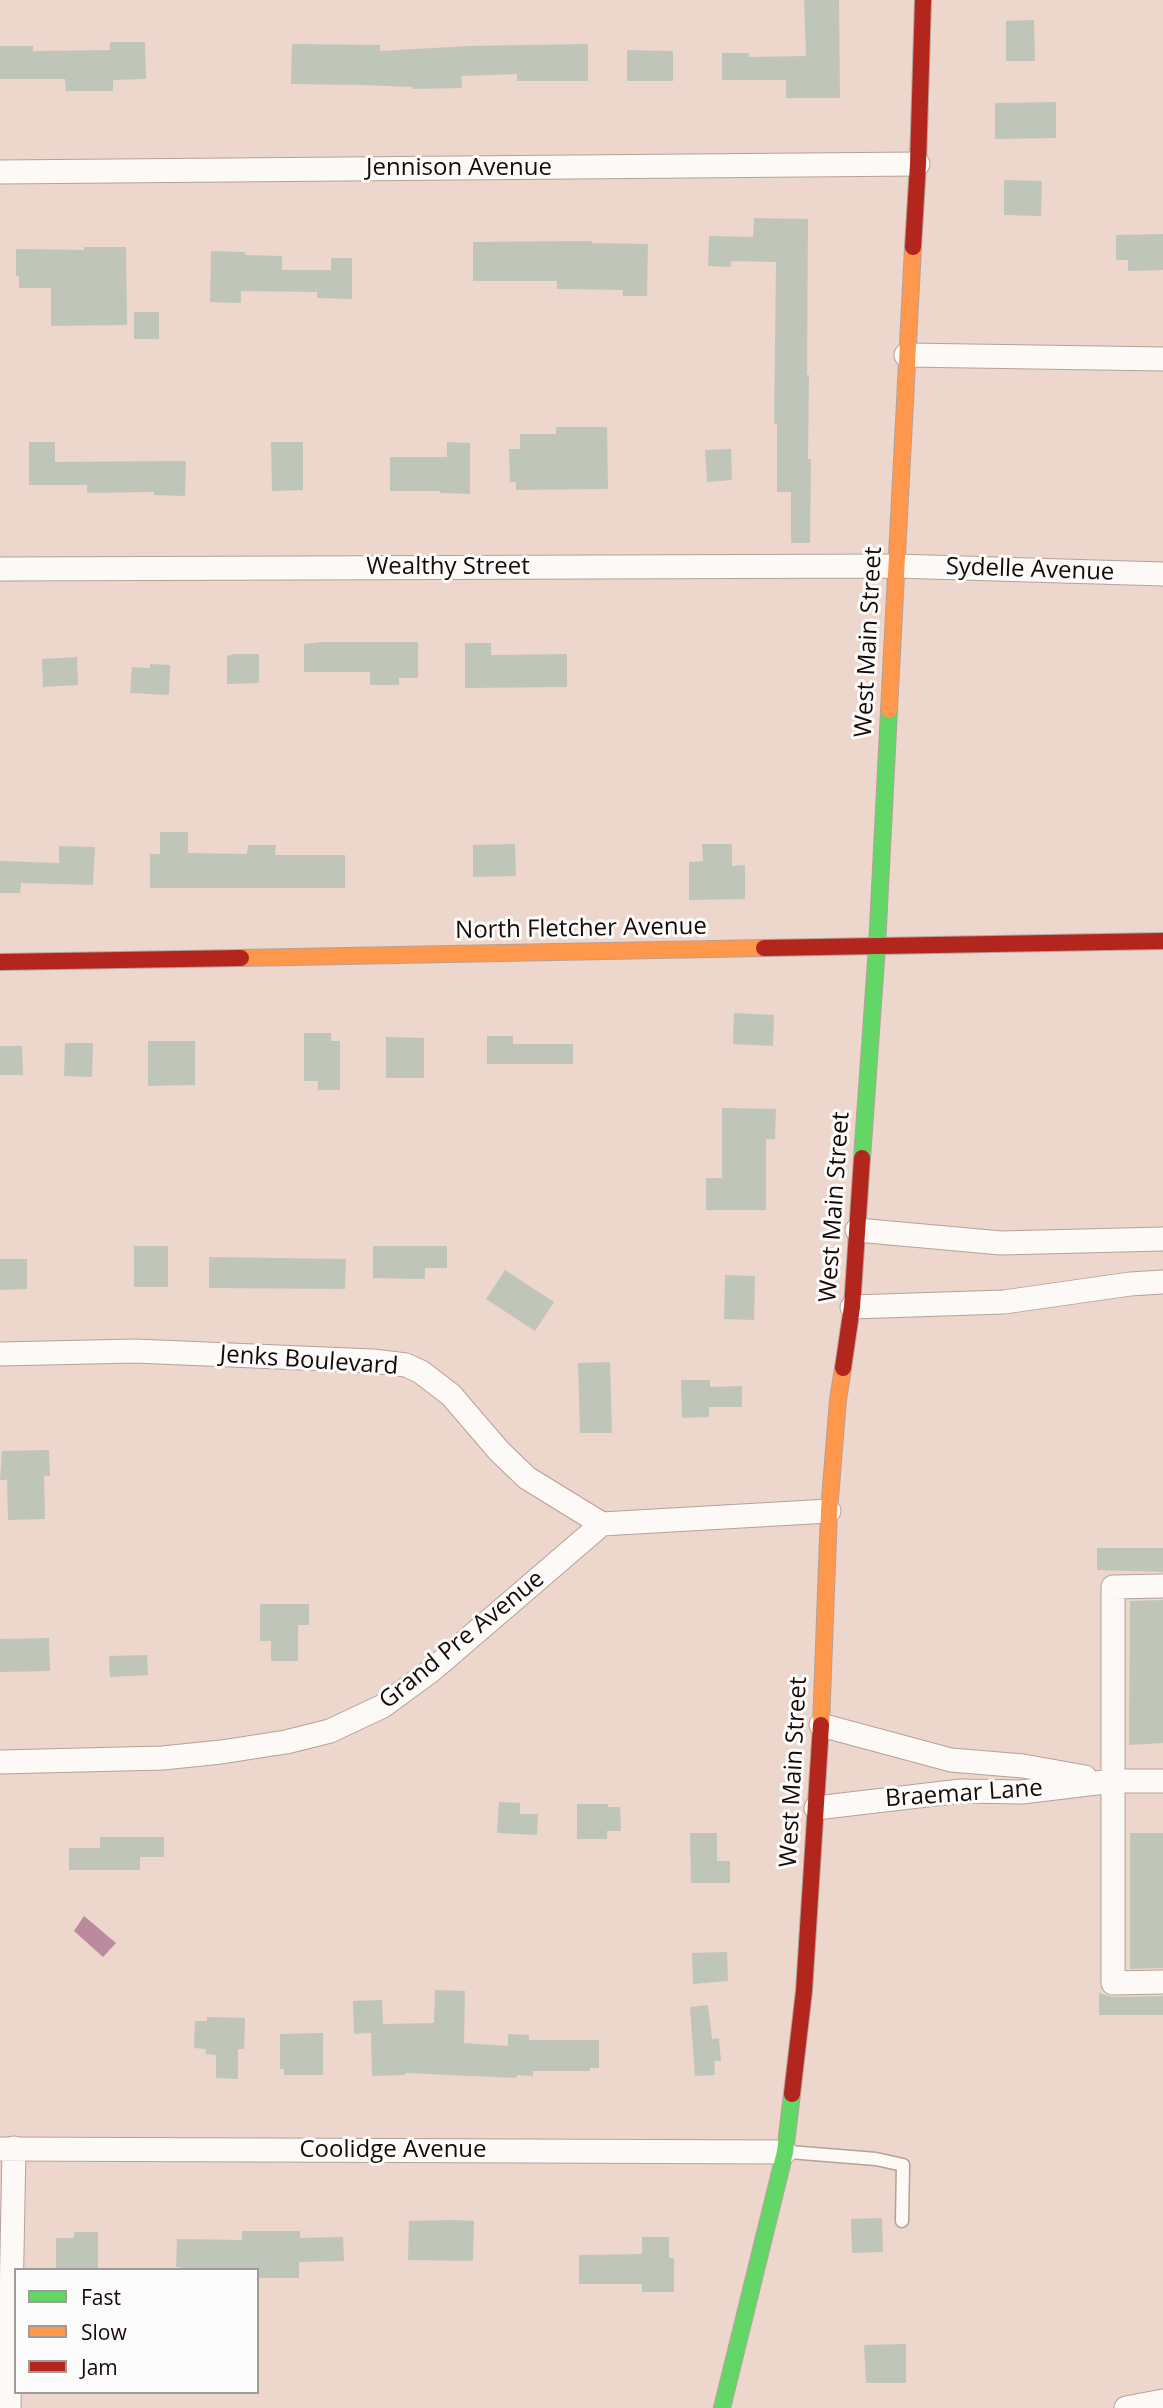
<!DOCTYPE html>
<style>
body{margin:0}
#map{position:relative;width:1163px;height:2408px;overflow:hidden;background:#edd6cc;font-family:"Open Sans",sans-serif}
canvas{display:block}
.legend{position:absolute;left:14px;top:2268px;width:245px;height:126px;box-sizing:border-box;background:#fcfcfc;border:2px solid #a09b99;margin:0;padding:9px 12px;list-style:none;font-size:21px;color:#170905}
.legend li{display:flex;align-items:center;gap:14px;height:35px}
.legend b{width:35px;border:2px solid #a09b99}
</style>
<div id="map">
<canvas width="1163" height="2408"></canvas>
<ul class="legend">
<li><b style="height:9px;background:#63d668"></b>Fast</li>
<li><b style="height:9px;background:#ff974d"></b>Slow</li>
<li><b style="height:9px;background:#b3261e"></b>Jam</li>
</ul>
</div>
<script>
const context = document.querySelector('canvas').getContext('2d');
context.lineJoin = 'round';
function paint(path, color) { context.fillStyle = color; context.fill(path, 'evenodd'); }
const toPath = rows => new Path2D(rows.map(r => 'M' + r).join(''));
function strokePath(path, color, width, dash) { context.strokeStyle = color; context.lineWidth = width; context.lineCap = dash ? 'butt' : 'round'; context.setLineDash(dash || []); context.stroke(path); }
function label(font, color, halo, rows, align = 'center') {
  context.font = font + ' "Open Sans",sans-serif'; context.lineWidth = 6; context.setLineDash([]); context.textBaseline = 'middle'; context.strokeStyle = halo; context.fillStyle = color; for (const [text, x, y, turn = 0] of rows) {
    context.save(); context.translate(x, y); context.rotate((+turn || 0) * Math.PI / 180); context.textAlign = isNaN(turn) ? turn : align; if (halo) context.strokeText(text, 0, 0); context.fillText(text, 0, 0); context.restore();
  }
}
const water = toPath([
 [84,1916,116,1943,103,1957,74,1931]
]);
const building = toPath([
 [804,0,839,0,840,98,786,98,786,80,722,80,722,53,749,53,749,57,806,56],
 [1034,20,1035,61,1006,61,1006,21],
 [110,42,145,42,146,79,113,80,113,91,66,91,65,79,0,79,0,46,33,46,33,51,110,50],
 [292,44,380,45,380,51,469,46,588,44,588,81,517,81,517,74,461,76,462,88,413,89,413,87,362,85,291,84],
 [627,50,673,51,673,81,627,81],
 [1056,102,1056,138,995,139,995,103],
 [1004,180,1042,181,1041,216,1004,215],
 [754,218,808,219,807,375,809,375,808,459,811,459,810,543,791,543,791,492,777,492,777,424,774,424,776,262,731,261,731,267,708,266,709,236,753,237],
 [1163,234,1163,270,1128,271,1128,260,1116,260,1116,235],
 [592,241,592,243,648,244,647,296,623,296,623,290,557,289,557,281,473,281,473,242],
 [84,247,126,247,127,325,51,326,51,288,19,288,19,276,16,276,16,249,84,250],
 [211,251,245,252,245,255,282,256,282,270,331,270,331,258,352,258,352,299,317,298,317,292,241,291,241,303,210,302],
 [134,312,159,312,159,339,134,339],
 [556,427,607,427,608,489,516,490,516,482,510,482,509,449,520,449,520,434,556,434],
 [29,442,55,442,55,462,186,461,185,496,154,495,154,492,87,493,87,485,29,485],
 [271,442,303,442,303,490,272,491],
 [447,442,470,443,470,494,440,493,440,491,390,491,390,457,447,457],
 [731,449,732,480,707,482,705,450],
 [321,642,418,642,418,678,399,678,399,685,370,685,370,672,304,672,304,644],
 [465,643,491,643,491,655,567,654,567,687,465,688],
 [234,654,259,654,259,683,227,684,227,656],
 [77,657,78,685,43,687,42,659],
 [150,664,170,665,169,695,130,693,132,667,150,668],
 [160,832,188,832,188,853,247,854,248,845,276,845,275,855,345,855,345,888,150,888,150,854,160,854],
 [515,844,516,876,473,877,473,845],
 [702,844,732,844,732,866,745,865,745,899,689,900,689,862,703,861],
 [59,846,95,847,93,885,21,883,20,893,0,893,0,861,59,863],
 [734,1013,774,1015,773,1046,733,1044],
 [304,1033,331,1033,331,1041,340,1041,340,1090,318,1090,318,1081,304,1081],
 [487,1036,513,1036,513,1044,573,1044,573,1064,487,1064],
 [386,1037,424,1038,424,1078,386,1078],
 [148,1041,195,1041,195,1085,148,1086],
 [65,1043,93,1043,92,1077,64,1076],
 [0,1046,22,1046,23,1075,0,1075],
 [722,1108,776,1109,775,1139,766,1139,766,1210,706,1210,706,1178,722,1178],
 [134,1246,168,1246,168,1287,134,1287],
 [373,1246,447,1246,447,1268,425,1268,425,1279,373,1278],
 [209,1257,346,1259,345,1289,209,1288],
 [0,1259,27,1259,27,1289,0,1290],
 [505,1270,554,1302,535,1331,486,1299],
 [725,1275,755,1276,754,1320,724,1319],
 [610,1362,612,1433,580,1433,578,1363],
 [681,1380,710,1380,710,1387,742,1386,742,1407,709,1407,709,1417,682,1418],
 [49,1450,50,1476,44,1476,45,1519,8,1520,7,1480,0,1480,2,1451],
 [1097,1548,1163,1548,1163,1572,1097,1570],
 [1163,1600,1163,1743,1129,1745,1130,1601],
 [260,1604,309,1604,309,1625,298,1625,298,1661,271,1661,271,1641,260,1641],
 [49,1638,50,1671,0,1672,0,1639],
 [147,1655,148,1675,110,1677,109,1656],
 [499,1802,520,1803,520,1814,538,1814,537,1835,497,1833],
 [577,1804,608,1804,608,1807,620,1807,621,1831,607,1831,607,1839,577,1839],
 [690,1833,717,1833,717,1861,730,1861,730,1883,691,1883],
 [1130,1833,1163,1833,1163,1968,1130,1969],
 [100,1837,164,1837,164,1857,140,1857,140,1870,69,1870,69,1848,100,1848],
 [727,1952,728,1981,693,1984,692,1953],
 [435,1990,465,1991,464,2043,508,2046,508,2034,529,2035,529,2040,599,2040,599,2068,590,2068,590,2071,533,2071,533,2076,517,2075,517,2078,405,2073,405,2075,372,2076,371,2033,354,2034,353,2001,382,2000,383,2024,434,2023],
 [1099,1993,1113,1997,1163,1996,1163,2015,1099,2015],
 [708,2005,712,2039,719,2038,721,2061,714,2061,715,2075,695,2076,690,2007],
 [207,2017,245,2018,244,2049,238,2049,238,2079,216,2078,216,2055,206,2054,206,2049,194,2048,195,2021,207,2021],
 [323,2033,323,2075,284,2075,284,2069,280,2069,280,2034],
 [882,2218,883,2252,852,2253,851,2219],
 [453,2220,474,2221,473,2261,408,2260,409,2221],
 [242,2231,300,2231,300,2238,343,2237,344,2261,299,2262,299,2278,257,2278,257,2270,180,2270,180,2267,176,2267,177,2239,242,2240],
 [74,2232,98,2232,98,2269,56,2269,56,2238,74,2238],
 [642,2237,669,2237,669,2258,674,2258,674,2292,642,2292,642,2284,579,2284,579,2255,642,2254],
 [906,2344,906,2383,866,2383,864,2345]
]);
const lane = toPath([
 [789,2152,876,2159,903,2165,902,2221]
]);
const street = toPath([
 [0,172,918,164],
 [906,355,1163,359],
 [0,569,896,566,1163,574],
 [857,1230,1001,1243,1163,1239],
 [852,1307,1004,1302,1130,1284,1163,1282],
 [0,1354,135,1351,373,1361,406,1365,421,1372,451,1395,499,1451,527,1478,602,1524],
 [1163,1586,1113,1587,1113,1983,1163,1982],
 [821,1725,951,1760,1023,1766,1085,1777],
 [0,1762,163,1758,221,1752,286,1742,330,1731,383,1706,432,1670,602,1524,829,1511],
 [816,1808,961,1791,1022,1792,1113,1781,1163,1781],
 [0,2149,785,2152],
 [9,2408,14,2148],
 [1126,2408,1163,2401]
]);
const fast = toPath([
 [862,1158,877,947,889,710],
 [722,2408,785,2152,792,2094]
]);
const slow = toPath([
 [889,710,913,247],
 [241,958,764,948],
 [821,1725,829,1511,838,1400,843,1368]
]);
const jam = toPath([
 [913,247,918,164,923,0],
 [764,948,1163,941],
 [0,962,241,958],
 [843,1368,852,1307,862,1158],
 [792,2094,804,1991,821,1725]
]);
const streetNames = [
 ["Jennison Avenue",459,168],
 ["Wealthy Street",448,567],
 ["Sydelle Avenue",1030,570,2],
 ["West Main Street",869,642,-87],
 ["North Fletcher Avenue",581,929,-1],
 ["West Main Street",835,1207,-86],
 ["Jenks Boulevard",309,1361,4],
 ["Grand Pre Avenue",462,1640,-39],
 ["West Main Street",794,1772,-87],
 ["Braemar Lane",964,1794,-4],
 ["Coolidge Avenue",393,2150]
];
paint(water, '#bb8a9f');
paint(building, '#c0c5ba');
strokePath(lane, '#b4a29a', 15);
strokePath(street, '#b4a29a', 25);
strokePath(fast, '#b4a29a', 18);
strokePath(slow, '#b4a29a', 18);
strokePath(jam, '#b4a29a', 18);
strokePath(lane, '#fcf9f7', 12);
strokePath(street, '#fcf9f7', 23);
strokePath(fast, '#63d668', 16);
strokePath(slow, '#ff974d', 16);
strokePath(jam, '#b3261e', 16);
label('24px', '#170905', '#fcfcfc', streetNames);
</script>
